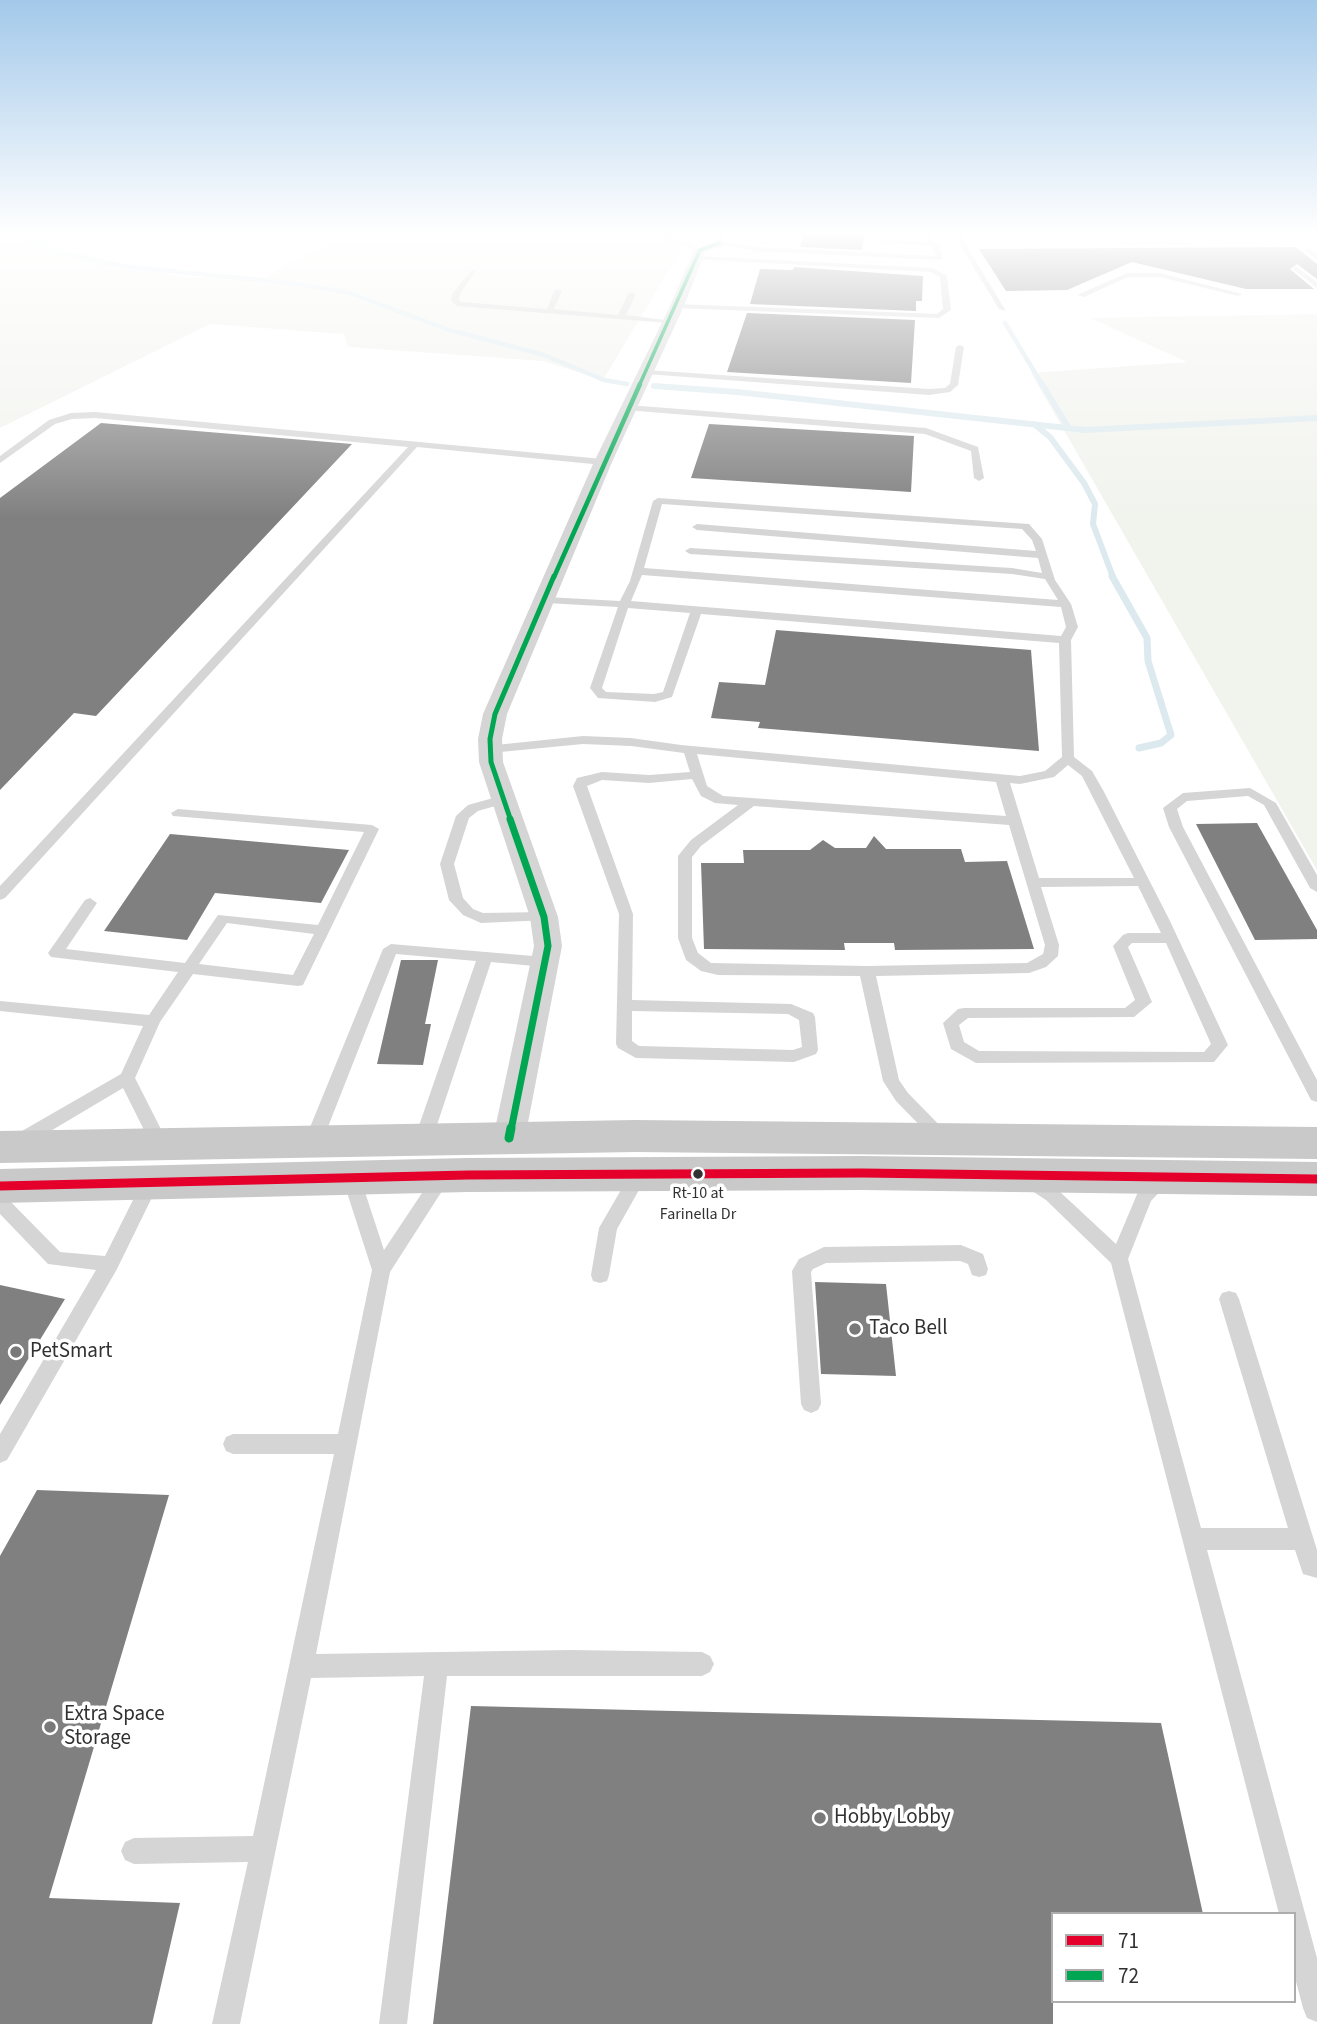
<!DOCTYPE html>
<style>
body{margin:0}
#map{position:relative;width:1317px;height:2024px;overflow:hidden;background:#fff;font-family:"Source Sans 3",sans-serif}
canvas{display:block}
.legend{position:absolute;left:1051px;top:1912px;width:245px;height:91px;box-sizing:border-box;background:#fff;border:2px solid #adadad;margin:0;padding:9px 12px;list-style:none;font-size:21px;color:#313131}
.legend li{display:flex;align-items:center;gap:14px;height:35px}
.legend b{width:35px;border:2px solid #adadad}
</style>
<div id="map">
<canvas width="1317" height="2024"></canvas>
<ul class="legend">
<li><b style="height:9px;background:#e4002b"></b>71</li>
<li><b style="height:9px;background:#00a651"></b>72</li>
</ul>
</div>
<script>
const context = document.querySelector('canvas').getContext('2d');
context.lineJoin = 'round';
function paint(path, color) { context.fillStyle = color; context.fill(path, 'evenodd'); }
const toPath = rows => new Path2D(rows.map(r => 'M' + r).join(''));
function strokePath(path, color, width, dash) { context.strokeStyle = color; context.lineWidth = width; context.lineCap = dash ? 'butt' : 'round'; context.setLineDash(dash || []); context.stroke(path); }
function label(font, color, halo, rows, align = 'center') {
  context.font = font + ' "Source Sans 3",sans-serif'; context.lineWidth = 7; context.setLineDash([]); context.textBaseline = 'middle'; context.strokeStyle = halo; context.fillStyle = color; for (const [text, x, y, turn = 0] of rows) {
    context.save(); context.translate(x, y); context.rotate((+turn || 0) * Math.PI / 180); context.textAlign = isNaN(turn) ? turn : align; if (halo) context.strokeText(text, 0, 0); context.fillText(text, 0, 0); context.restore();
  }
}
const green = toPath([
 [0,235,71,235,45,246,182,277,259,280,345,235,690,235,603,380,543,361,348,347,344,334,210,324,0,428],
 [1317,314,1317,870,1031,373,1187,362,1090,318]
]);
const streamFar2 = toPath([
 [21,235,28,242,55,252,121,266,299,284,350,293,446,329,544,355,604,380,627,384],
 [1005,323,1043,386]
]);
const streamFar1 = toPath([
 [1042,384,1068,427],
 [654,386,737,392,1085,430,1317,418],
 [1034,424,1050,437,1084,483,1095,504,1093,524,1113,577]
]);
const stream = toPath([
 [1112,576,1147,638,1148,661,1171,735,1161,743,1139,748]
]);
const building = toPath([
 [803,235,864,235,862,250,800,247],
 [1296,247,1317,264,1317,279,1297,264,1290,269,1314,289,1246,289,1132,262,1067,290,1006,291,979,249],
 [794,267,923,276,922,301,916,301,916,311,750,304,760,269,793,270],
 [747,313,915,320,911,383,727,372],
 [101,423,352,444,96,716,74,713,0,790,0,498],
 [709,424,914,436,911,492,691,478],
 [776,630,1031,650,1039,751,758,728,760,722,711,718,719,682,765,685],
 [1257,823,1317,930,1317,939,1255,940,1196,824],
 [170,834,349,850,321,903,215,893,187,940,104,931],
 [874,836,886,849,961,849,965,862,1007,861,1034,949,895,950,894,943,844,943,845,950,704,949,701,863,744,863,743,850,810,850,823,840,835,848,866,848],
 [401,960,438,960,425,1024,431,1024,423,1065,377,1064],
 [815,1282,886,1284,896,1376,821,1374],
 [0,1285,65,1299,0,1405],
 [37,1490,169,1495,49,1898,180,1903,152,2024,0,2024,0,1556],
 [471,1706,1161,1723,1203,1914,1053,1914,1053,2024,433,2024]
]);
const path = toPath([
 [1122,243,1194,244],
 [1224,243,1293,243]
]);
const service = toPath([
 [658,235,666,235,703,250,698,251,658,235],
 [716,235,722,235,723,242,755,247,936,256,932,246,876,242,879,240,929,242,923,235,929,235,939,246,943,258,940,260,755,251,718,244,716,235],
 [954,235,960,235,1006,311,999,309,954,235],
 [1205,235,1211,235,1211,236,1208,238,1205,235],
 [1308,248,1317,254,1317,260,1306,251,1308,248],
 [696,256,933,268,947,276,951,310,939,318,674,308,677,304,937,314,943,309,940,277,931,272,694,259,696,256],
 [1295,266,1317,282,1317,288,1293,269,1295,266],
 [472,270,475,272,460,294,459,300,462,302,547,309,554,291,558,289,562,291,554,309,618,315,628,294,632,292,636,294,626,315,672,321,668,323,457,306,451,301,452,294,472,270],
 [1127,273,1160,273,1242,294,1238,296,1160,277,1128,277,1084,297,1077,295,1127,273],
 [960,345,964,347,958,385,950,392,929,395,646,374,642,372,646,370,929,389,945,388,950,384,956,347,960,345],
 [628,405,926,428,978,447,984,478,979,481,974,478,971,451,925,434,625,410,624,408,628,405],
 [95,412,603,459,608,462,603,465,417,447,5,898,0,900,0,886,408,447,95,418,72,419,55,424,0,463,0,456,49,420,71,413,95,412],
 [658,498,1029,524,1042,539,1055,580,1071,604,1078,627,1071,640,1074,757,1092,771,1103,790,1169,919,1228,1045,1214,1062,976,1063,951,1049,943,1023,958,1009,964,1008,1125,1008,1135,1000,1113,946,1123,935,1128,933,1161,933,1138,886,1041,887,1059,945,1058,956,1046,967,1029,973,876,976,899,1080,908,1093,952,1138,949,1143,937,1143,896,1101,883,1081,860,976,718,975,701,971,686,960,678,938,678,856,691,840,738,805,715,803,701,796,692,779,649,783,602,780,587,786,633,914,632,1000,791,1004,813,1013,815,1017,818,1050,816,1054,794,1062,636,1058,618,1048,616,1044,619,914,573,786,577,778,602,772,649,775,690,772,684,753,631,746,583,744,490,753,486,752,486,746,583,736,631,738,681,745,1020,776,1045,771,1062,757,1059,643,701,614,672,697,655,702,598,698,590,688,618,607,546,603,541,600,546,597,620,601,630,581,653,501,658,498],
 [662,504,1022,529,1032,540,1036,551,697,524,692,527,697,530,1038,558,1042,573,1012,568,690,548,685,551,690,554,1012,574,1045,579,1058,600,644,568,662,504],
 [642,575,1061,607,1066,627,1061,636,631,601,642,575],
 [628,608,690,613,663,692,654,694,606,692,602,688,628,608],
 [697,754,996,782,1006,816,723,796,707,786,697,754],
 [1068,765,1082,776,1134,878,1039,878,1010,783,1020,784,1054,777,1068,765],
 [754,806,1009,825,1045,945,1043,954,1027,963,867,966,711,963,698,953,692,938,692,857,701,846,754,806],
 [1132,943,1166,943,1211,1044,1204,1052,979,1051,964,1042,959,1025,968,1018,1134,1017,1152,1002,1128,947,1132,943],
 [632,1011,788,1014,799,1020,802,1047,793,1050,639,1046,632,1041,632,1011],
 [1250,788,1276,803,1317,875,1317,892,1310,888,1264,805,1248,796,1187,801,1177,809,1183,827,1317,1080,1317,1102,1311,1100,1309,1096,1169,827,1163,808,1183,793,1250,788],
 [504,795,511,799,509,802,478,811,469,818,454,864,463,898,473,909,483,913,544,912,551,917,549,920,481,923,463,915,449,900,440,864,456,816,468,805,504,795],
 [178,809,372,825,379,829,303,985,298,986,193,974,160,1022,135,1078,169,1145,166,1150,154,1150,123,1088,27,1145,15,1145,12,1140,15,1135,121,1074,143,1026,0,1011,0,1001,149,1015,178,972,51,957,48,953,85,900,90,898,97,903,66,949,185,963,218,915,318,925,364,832,173,816,171,813,178,809],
 [227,923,314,934,293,975,199,964,227,923],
 [391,944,545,957,553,962,545,967,491,962,432,1140,429,1145,423,1147,417,1145,414,1140,476,961,396,954,322,1142,319,1147,313,1149,307,1147,304,1142,383,949,391,944],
 [639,1167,645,1169,648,1174,617,1229,609,1275,607,1281,600,1283,593,1281,591,1275,599,1228,633,1169,639,1167],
 [351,1170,357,1172,360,1177,384,1250,436,1172,442,1170,448,1172,451,1177,390,1272,316,1654,569,1650,702,1652,710,1656,714,1664,710,1672,702,1676,447,1676,407,2024,379,2024,424,1676,311,1678,240,2024,212,2024,248,1862,134,1864,125,1860,121,1851,125,1842,134,1838,253,1836,334,1454,233,1454,226,1451,223,1444,226,1437,233,1434,338,1434,372,1270,342,1177,345,1172,351,1170],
 [1162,1173,1168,1175,1171,1180,1151,1201,1128,1259,1201,1528,1288,1528,1219,1299,1222,1293,1229,1291,1236,1293,1239,1299,1317,1550,1317,1578,1303,1574,1295,1550,1207,1550,1317,1958,1317,2022,1307,2018,1303,2008,1294,1974,1294,1914,1279,1914,1111,1263,1046,1200,1026,1187,1023,1182,1026,1177,1032,1175,1058,1190,1116,1244,1138,1192,1156,1175,1162,1173],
 [150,1176,156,1178,159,1183,117,1269,7,1460,0,1463,0,1434,96,1270,48,1264,0,1214,0,1195,6,1197,60,1252,105,1256,144,1178,150,1176],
 [961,1245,983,1254,988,1269,986,1275,979,1277,972,1275,968,1264,960,1261,826,1263,813,1269,811,1272,821,1404,818,1410,811,1413,804,1410,801,1404,792,1271,799,1259,824,1247,961,1245]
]);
const minor = toPath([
 [720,239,726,243,724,246,705,252,684,306,612,462,507,714,502,739,503,762,558,917,562,946,525,1138,521,1147,509,1150,497,1147,493,1138,534,946,530,917,479,762,478,739,483,714,594,462,670,306,694,250,720,239]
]);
const primary = toPath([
 [635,1120,1317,1127,1317,1159,635,1152,0,1163,0,1131,635,1120],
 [862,1156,1317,1162,1317,1196,862,1190,468,1192,0,1203,0,1169,468,1158,862,1156]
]);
const bus1 = toPath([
 [0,1186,468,1175,862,1173,1317,1179]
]);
const bus2Far4 = toPath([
 [639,386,700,250,720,243]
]);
const bus2Far3 = toPath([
 [554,577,640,384]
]);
const bus2Far2 = toPath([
 [511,821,491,762,490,739,495,714,554,576]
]);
const bus2Far1 = toPath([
 [510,819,544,917,548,946,511,1130]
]);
const bus2 = toPath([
 [509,1138,511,1128]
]);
const markers = [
 [698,1174,6,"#313131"],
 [855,1329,7,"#797979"],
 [16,1352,7,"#797979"],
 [50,1727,7,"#797979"],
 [820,1818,7,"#797979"]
];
const busNames = [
 ["Rt-10 at",698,1194],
 ["Farinella Dr",698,1215]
];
const nearPoinames = [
 ["Taco Bell",869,1329],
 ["PetSmart",30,1352],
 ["Extra Space",64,1715],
 ["Storage",64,1739],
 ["Hobby Lobby",834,1818]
];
paint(green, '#f1f3ed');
strokePath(streamFar2, '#dce9ee', 4.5);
strokePath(streamFar1, '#dce9ee', 6);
strokePath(stream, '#dce9ee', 7);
paint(building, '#808080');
strokePath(path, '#d4d4d4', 2, [2, 2]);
paint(service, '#d5d5d5');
paint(minor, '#d5d5d5');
paint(primary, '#c9c9c9');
strokePath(bus1, '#e4002b', 9);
strokePath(bus2Far4, '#00a651', 3.5);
strokePath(bus2Far3, '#00a651', 4.5);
strokePath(bus2Far2, '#00a651', 5);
strokePath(bus2Far1, '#00a651', 7);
strokePath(bus2, '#00a651', 9);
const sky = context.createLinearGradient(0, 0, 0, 518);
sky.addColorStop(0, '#a3c9ea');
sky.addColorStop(0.45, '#fff');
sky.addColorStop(1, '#ffffff00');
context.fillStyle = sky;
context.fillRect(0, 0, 1317, 518);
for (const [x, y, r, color] of markers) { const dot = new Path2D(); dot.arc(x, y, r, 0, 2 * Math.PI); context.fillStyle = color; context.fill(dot); strokePath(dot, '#fff', 2.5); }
label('16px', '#313131', '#fff', busNames);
label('21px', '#313131', '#fff', nearPoinames, 'left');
</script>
